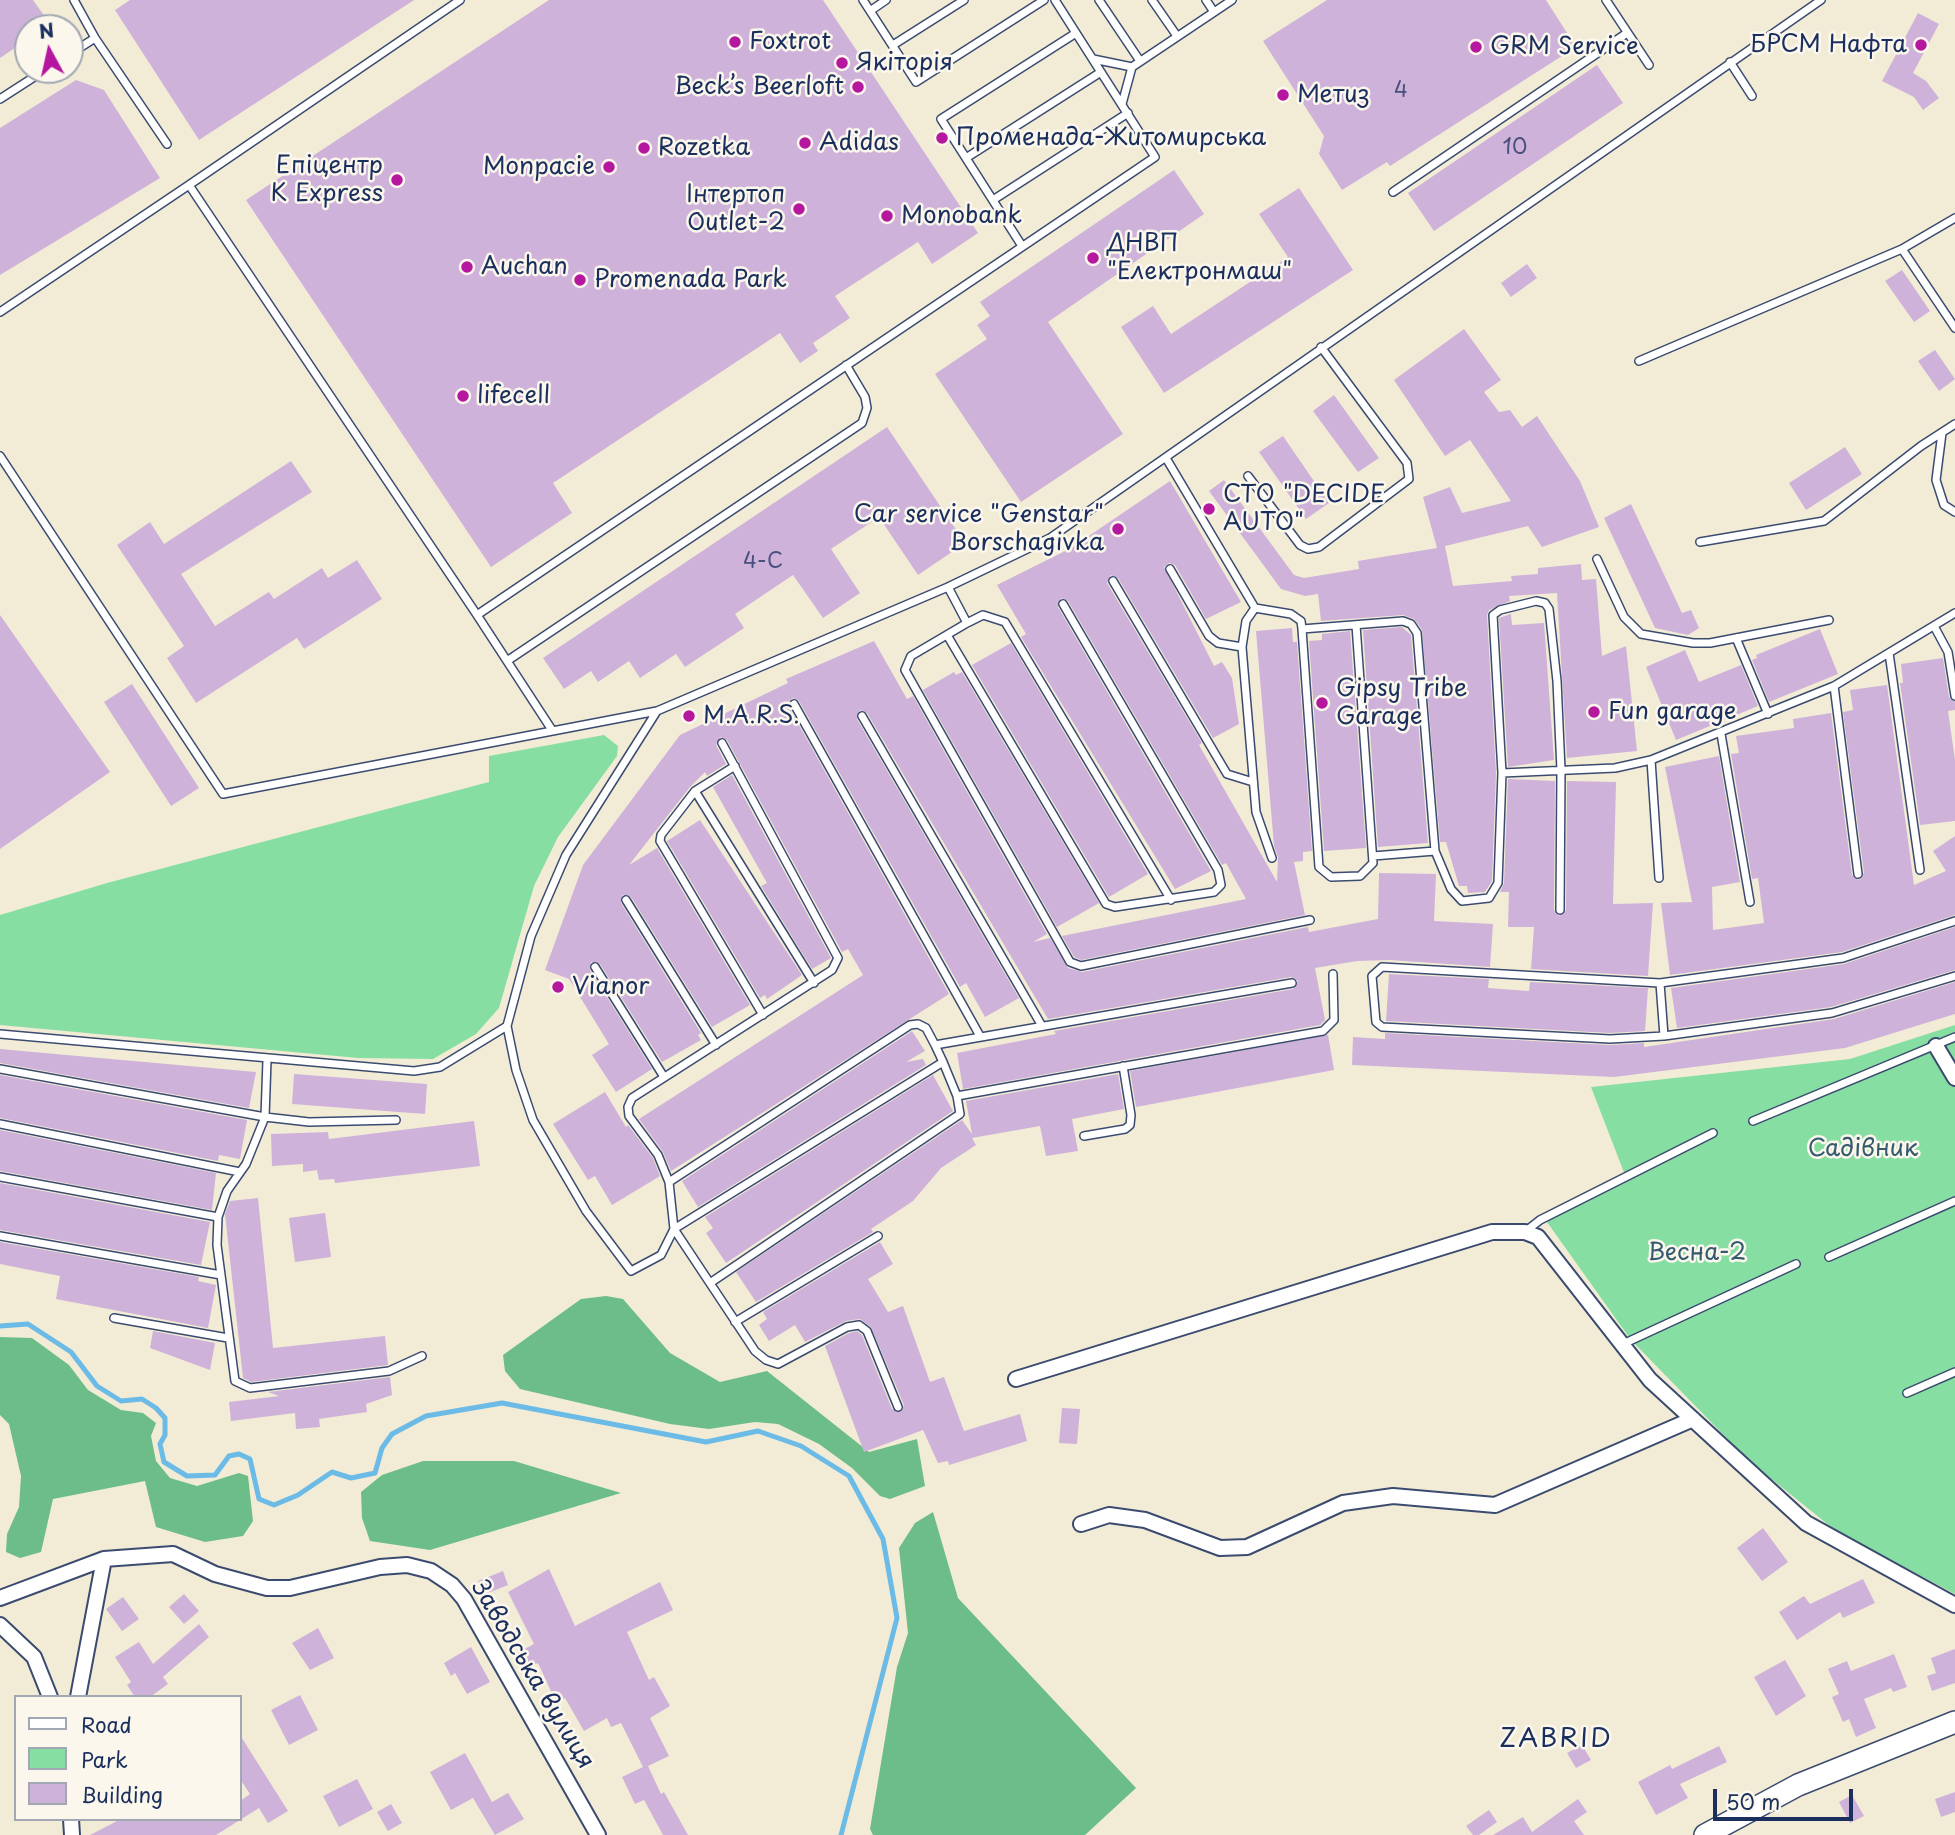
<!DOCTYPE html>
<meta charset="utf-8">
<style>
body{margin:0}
#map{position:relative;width:1955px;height:1835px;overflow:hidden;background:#f2ecd6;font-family:"Playpen Sans",sans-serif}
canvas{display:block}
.legend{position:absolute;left:14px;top:1695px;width:228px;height:126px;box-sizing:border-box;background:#fbf7ec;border:2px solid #a1a7b3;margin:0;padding:9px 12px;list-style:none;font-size:21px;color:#1b2f5e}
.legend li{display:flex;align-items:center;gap:14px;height:35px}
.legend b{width:35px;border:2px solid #a1a7b3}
.north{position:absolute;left:14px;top:14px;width:70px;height:70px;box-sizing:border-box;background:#fbf7ec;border:2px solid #a1a7b3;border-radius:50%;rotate:352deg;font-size:19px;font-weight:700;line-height:28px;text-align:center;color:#1b2f5e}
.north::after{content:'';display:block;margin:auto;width:24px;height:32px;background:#b5179e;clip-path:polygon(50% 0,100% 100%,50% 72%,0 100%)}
.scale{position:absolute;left:1713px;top:1789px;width:140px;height:32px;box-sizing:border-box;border:4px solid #1b2f5e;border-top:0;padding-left:9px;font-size:21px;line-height:24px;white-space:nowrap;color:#1b2f5e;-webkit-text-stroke:5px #fbf7ec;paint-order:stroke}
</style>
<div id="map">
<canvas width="1955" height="1835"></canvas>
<ul class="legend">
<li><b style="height:9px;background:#fff"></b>Road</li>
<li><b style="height:19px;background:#86dea2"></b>Park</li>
<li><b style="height:19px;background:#cfb2d9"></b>Building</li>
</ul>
<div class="north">N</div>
<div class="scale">50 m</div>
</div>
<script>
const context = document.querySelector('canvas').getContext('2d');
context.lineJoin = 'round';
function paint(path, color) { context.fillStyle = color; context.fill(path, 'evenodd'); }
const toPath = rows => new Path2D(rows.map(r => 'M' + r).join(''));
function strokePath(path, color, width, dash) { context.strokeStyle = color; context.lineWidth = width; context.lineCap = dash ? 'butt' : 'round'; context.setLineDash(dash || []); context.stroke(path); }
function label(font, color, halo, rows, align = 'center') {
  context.font = font + ' "Playpen Sans",sans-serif'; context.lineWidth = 5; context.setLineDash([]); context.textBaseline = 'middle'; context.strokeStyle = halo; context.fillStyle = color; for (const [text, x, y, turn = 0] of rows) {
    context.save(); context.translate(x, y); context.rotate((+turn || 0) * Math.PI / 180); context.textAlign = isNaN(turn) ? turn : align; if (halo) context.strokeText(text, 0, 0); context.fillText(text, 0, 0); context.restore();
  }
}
const green = toPath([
 [604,735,618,746,617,756,558,837,534,886,499,1008,476,1034,433,1059,358,1058,0,1025,0,915,107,883,489,782,489,756],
 [1955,1025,1955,1594,1836,1531,1748,1460,1631,1340,1542,1215,1625,1175,1591,1087,1850,1059]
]);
const forest = toPath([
 [606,1296,623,1299,670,1353,720,1382,767,1371,869,1452,917,1439,925,1486,890,1499,880,1496,852,1468,819,1444,778,1424,755,1422,709,1429,670,1424,520,1389,505,1371,503,1355,581,1299],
 [0,1337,32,1338,69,1365,88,1390,121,1410,143,1413,156,1423,151,1436,156,1461,170,1478,197,1486,239,1473,248,1476,253,1521,243,1536,205,1542,156,1527,145,1481,53,1499,41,1552,20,1558,6,1552,7,1534,19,1507,21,1476,9,1424,0,1415],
 [423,1461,514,1461,621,1493,430,1550,370,1541,362,1518,361,1492,382,1475],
 [933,1512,958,1598,1136,1788,1085,1835,873,1835,870,1829,897,1667,908,1633,899,1548,915,1523]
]);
const stream = toPath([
 [0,1326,28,1324,71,1352,97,1386,121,1401,142,1399,156,1408,165,1418,165,1435,160,1444,164,1462,187,1476,215,1475,229,1456,239,1454,250,1459,259,1499,274,1505,298,1495,332,1472,351,1478,375,1473,382,1448,392,1434,426,1416,502,1403,706,1442,758,1431,801,1446,849,1476,883,1539,897,1618,841,1835]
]);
const building = toPath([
 [0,0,33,0,53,28,28,28,28,39,0,58],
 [130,0,414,0,199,140,115,10],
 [549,0,823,0,978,233,932,264,918,242,835,296,850,318,813,343,818,351,800,363,780,333,553,483,572,513,491,567,246,200],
 [1327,0,1546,0,1576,47,1390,166,1387,162,1342,190,1319,154,1324,136,1263,41],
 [1918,13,1939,24,1913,73,1926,81,1939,98,1923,110,1914,97,1882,81],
 [1597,65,1623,103,1434,231,1408,193],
 [76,80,104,90,160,178,0,275,0,128],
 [1174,170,1204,214,1048,322,1123,434,1021,502,935,374,987,339,977,325,990,316,980,302],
 [1299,188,1353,270,1164,393,1121,327,1153,306,1171,334,1288,257,1259,214],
 [1527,264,1537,278,1511,297,1501,283],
 [1902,270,1930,311,1914,322,1885,281],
 [1464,329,1501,380,1484,392,1499,412,1510,410,1522,427,1537,416,1580,481,1599,527,1542,547,1528,526,1445,546,1453,586,1512,581,1511,576,1538,574,1538,568,1581,564,1582,580,1596,579,1602,656,1626,646,1637,751,1567,758,1557,593,1509,596,1510,601,1489,610,1487,615,1496,773,1492,881,1485,892,1468,893,1467,886,1459,886,1446,842,1440,842,1422,630,1414,619,1403,615,1321,621,1318,594,1305,596,1281,589,1209,491,1224,480,1294,575,1304,578,1359,569,1358,561,1437,548,1423,497,1450,487,1462,513,1511,501,1470,440,1445,456,1394,380],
 [1935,350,1955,379,1939,391,1918,361],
 [1334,395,1379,458,1358,472,1313,411],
 [887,427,965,543,918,575,879,517,831,549,860,593,823,618,793,575,735,614,744,628,685,667,676,654,640,678,629,661,598,682,591,671,564,689,543,658],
 [1283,436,1329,503,1306,519,1259,452],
 [1845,447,1862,474,1806,510,1789,483],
 [291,461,312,492,181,574,215,626,269,592,274,599,322,568,328,578,357,560,382,599,304,649,297,638,196,703,167,658,184,646,117,545,150,522,164,544],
 [1170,481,1241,602,1206,619,1175,565,1169,563,1164,567,1214,666,1222,662,1232,678,1239,724,1213,738,1118,578,1111,575,1107,583,1202,743,1199,745,1277,882,1278,857,1274,846,1256,631,1292,628,1293,642,1297,642,1312,851,1303,852,1303,861,1294,862,1305,915,1081,960,1074,957,1062,936,1246,899,1226,863,1222,865,1068,601,1061,598,1058,607,1211,871,1175,889,1021,637,1026,634,997,585,1071,548],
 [1631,504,1682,613,1691,610,1699,628,1688,635,1655,628,1604,518],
 [1511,614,1512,625,1544,623,1554,760,1508,767,1499,618],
 [0,615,110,772,0,849],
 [1402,627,1411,635,1428,843,1378,847,1363,630],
 [1820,629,1838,674,1769,702,1752,660,1757,658,1756,655],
 [1350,631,1366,848,1324,851,1309,641,1322,640,1322,634],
 [874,641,907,699,913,696,1047,934,1033,942,1050,938,1068,968,1082,972,1308,927,1309,932,1378,919,1379,873,1436,874,1434,921,1493,924,1490,967,1390,960,1357,961,1315,968,1325,1020,1320,1025,963,1089,957,1053,1056,1034,1054,1031,1293,989,1298,981,1291,977,1048,1019,867,713,860,710,857,719,1019,998,985,1017,966,983,960,987,799,701,793,698,788,702,789,707,949,994,671,1171,663,1152,639,1119,863,975,848,949,842,952,727,740,720,737,716,745,726,764,707,776,705,772,690,787,629,865,657,848,750,1005,712,1027,631,897,622,895,621,903,701,1033,698,1035,701,1040,662,1062,600,964,591,962,590,970,652,1069,616,1092,592,1055,609,1044,569,979,545,970,583,865,680,735,788,683,786,679],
 [1011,643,1148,874,1109,897,972,665],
 [1685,650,1699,682,1741,665,1758,706,1676,740,1646,667],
 [1943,658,1949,697,1955,702,1955,710,1948,711,1955,760,1955,821,1920,825,1900,683,1903,683,1901,664],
 [954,672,956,675,962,672,1099,903,1057,927,923,690],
 [132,684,199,788,171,806,104,702],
 [1887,685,1914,885,1946,871,1933,851,1955,836,1955,915,1842,952,1670,975,1661,903,1692,902,1665,767,1719,756,1740,882,1712,887,1713,930,1764,923,1758,878,1752,879,1731,754,1739,753,1736,736,1794,728,1793,719,1831,713,1852,875,1859,880,1864,873,1843,712,1853,710,1850,690],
 [732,775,831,958,812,969,761,886,767,883,713,787],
 [1508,779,1555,781,1554,910,1559,916,1566,910,1567,781,1616,782,1613,904,1653,903,1648,976,1531,969,1534,927,1508,927,1509,892,1500,892,1504,883],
 [700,820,802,975,767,999,765,995,760,998,667,841],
 [1955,927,1955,970,1831,1007,1677,1028,1671,988,1844,964],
 [1389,974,1489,979,1488,988,1529,991,1530,982,1648,988,1645,1031,1610,1033,1386,1021],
 [1955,982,1955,1014,1845,1048,1614,1077,1352,1065,1353,1037,1385,1039,1385,1033,1610,1045,1644,1043,1644,1047,1834,1019],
 [912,1031,925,1051,906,1062,923,1059,926,1065,698,1207,682,1181],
 [1328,1035,1334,1070,1136,1107,1130,1071],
 [0,1049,256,1072,249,1108,0,1063],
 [294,1074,427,1084,425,1114,292,1104],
 [1118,1074,1124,1109,1072,1119,1078,1151,1046,1156,1040,1126,972,1138,976,1145,941,1168,913,1201,871,1229,873,1232,756,1302,736,1272,962,1120,972,1134,966,1101],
 [0,1075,247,1120,240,1159,219,1155,218,1161,0,1118],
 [933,1075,953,1111,726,1263,706,1233,713,1228,705,1217],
 [605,1092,626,1127,628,1125,653,1158,660,1176,612,1205,595,1176,588,1180,553,1124],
 [474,1121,480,1166,335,1183,334,1179,319,1180,317,1170,303,1172,303,1164,272,1166,271,1134,328,1132,329,1139],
 [0,1130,216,1173,212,1210,0,1171],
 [0,1183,210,1222,201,1265,0,1230],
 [258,1198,273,1348,385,1336,388,1365,251,1382,243,1378,225,1214,230,1201],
 [325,1213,331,1257,295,1262,289,1218],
 [0,1242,199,1277,198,1281,216,1285,208,1328,56,1299,60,1276,0,1264],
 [880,1242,893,1264,868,1279,888,1312,903,1306,930,1382,944,1377,964,1431,1020,1414,1027,1441,949,1465,948,1461,938,1463,923,1430,864,1452,825,1346,849,1333,857,1331,862,1335,892,1409,901,1412,904,1405,871,1327,860,1319,846,1321,805,1342,795,1325,769,1341,759,1325,767,1319,763,1312],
 [153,1331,215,1343,210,1370,150,1348],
 [390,1377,392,1395,366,1404,367,1412,319,1419,320,1427,296,1429,295,1413,231,1421,229,1402,279,1396,268,1392],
 [1062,1408,1080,1409,1077,1444,1059,1443],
 [1763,1528,1788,1562,1762,1581,1737,1548],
 [549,1569,575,1626,660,1582,673,1610,627,1632,649,1680,654,1677,670,1706,650,1718,669,1756,648,1766,661,1794,664,1792,688,1835,663,1835,644,1800,635,1804,622,1777,643,1767,621,1723,611,1727,607,1718,584,1731,565,1698,556,1702,538,1663,525,1669,517,1653,534,1644,508,1592],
 [503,1571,508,1585,483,1595,478,1581],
 [1863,1579,1875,1603,1843,1618,1840,1612,1797,1640,1779,1612,1804,1596,1810,1604],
 [184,1594,199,1611,184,1624,169,1607],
 [123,1597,139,1619,122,1631,106,1609],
 [199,1624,209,1637,163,1677,168,1684,150,1697,135,1697,127,1685,131,1682,115,1657,139,1642,153,1664],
 [318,1628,334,1658,310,1670,292,1643],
 [471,1647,490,1682,467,1694,455,1673,451,1676,444,1663],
 [1955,1649,1955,1683,1932,1691,1927,1676,1936,1673,1931,1658],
 [1894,1654,1907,1687,1893,1692,1891,1688,1864,1699,1876,1728,1856,1737,1849,1719,1843,1722,1832,1697,1839,1694,1828,1669,1847,1661,1851,1671],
 [1785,1660,1806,1696,1776,1716,1754,1677],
 [300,1695,318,1730,289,1745,271,1710],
 [240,1735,288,1811,268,1823,259,1808,216,1835,90,1835,121,1819,240,1819,240,1801,250,1794,240,1779],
 [1582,1745,1591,1760,1576,1768,1567,1753],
 [1719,1746,1727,1762,1680,1784,1688,1798,1656,1815,1638,1782,1670,1765,1672,1769],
 [465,1753,492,1802,508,1793,524,1819,495,1835,473,1798,451,1810,430,1772],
 [357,1779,373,1809,339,1827,323,1796],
 [1955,1792,1955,1812,1941,1817,1935,1799],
 [1852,1795,1864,1816,1850,1823,1839,1802],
 [1578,1799,1587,1812,1574,1821,1584,1835,1493,1835,1523,1817,1532,1832],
 [391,1804,402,1823,388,1831,377,1812],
 [1489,1810,1497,1822,1479,1835,1473,1835,1466,1826]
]);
const lane = toPath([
 [74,0,95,38,167,144],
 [460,0,189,185,477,615,1155,157,1055,0],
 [863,0,916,82,1044,0],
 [1099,0,1140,61],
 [1152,0,1177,36],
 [1206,0,1214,12],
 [1606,0,1649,65],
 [870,11,886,0],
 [893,45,964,0],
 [70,54,95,38],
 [1093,59,1132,67],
 [1730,62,1752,96],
 [0,99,45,70],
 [1122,104,1132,67,1232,0],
 [966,158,1101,72],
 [1393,192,1627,33],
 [993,200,1128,113],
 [1022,246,941,119,1076,33],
 [1902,249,1955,328],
 [0,312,189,185],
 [1639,361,1902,249,1955,218],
 [1942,433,1936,480,1944,505,1955,512],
 [0,456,223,794,657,711],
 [1166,458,1255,608,1291,614,1301,621,1302,629,1403,621,1411,624,1417,633,1435,851,1451,889,1462,901,1489,898,1498,883,1502,773,1493,615,1500,610,1536,601,1545,603,1549,609,1557,681,1561,770,1560,910],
 [1248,476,1300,545,1308,549,1319,547,1409,479,1407,463,1321,347],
 [1700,542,1824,521,1921,446,1955,424],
 [1597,559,1624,617,1641,634,1693,643,1710,643,1829,620],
 [1170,569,1209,636,1218,643,1242,647],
 [1113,581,1227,774,1253,782],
 [948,587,967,623,911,656,905,670,1070,962,1081,966,1310,920],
 [1255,608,1246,621,1242,647,1256,812,1272,858],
 [477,615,552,730],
 [967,623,983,615,1005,622,1171,900],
 [1934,626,1948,652,1955,696],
 [1302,629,1319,867,1331,877,1360,876,1373,863,1356,625],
 [947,635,1106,904,1115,907,1214,892,1221,885,1218,870,1063,604],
 [1736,638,1768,714],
 [1889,653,1920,870],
 [507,661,862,423,867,408,865,397,846,365],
 [1834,686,1858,874],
 [794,704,980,1036],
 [862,716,1042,1026],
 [1721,734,1750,902],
 [722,743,838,958,832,970,632,1098,628,1107,629,1116,658,1155,669,1182,674,1229,661,1255,631,1271,586,1211,533,1120,516,1070,507,1026,531,936,566,855,657,711,948,587,1050,538,1821,0],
 [1651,760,1659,878],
 [735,766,695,791,661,835,660,841,763,1015],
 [1502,773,1615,768,1651,760,1834,686,1955,613],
 [695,791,814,983],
 [1373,856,1435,851],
 [626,900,716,1045],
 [1955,921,1843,958,1660,983,1382,967,1372,976,1376,1022,1382,1027,1610,1039,1664,1036,1832,1013,1955,976],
 [595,967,664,1077],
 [1660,983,1664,1036],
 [0,1034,414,1071,440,1067,507,1026],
 [267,1060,265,1117,246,1164,227,1191,218,1217,217,1245,235,1381,250,1388,389,1371,422,1356],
 [943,1062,957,1096,1323,1031,1334,1020,1333,974],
 [0,1069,265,1117,309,1122,396,1120],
 [1753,1121,1955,1037],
 [0,1124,240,1172],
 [1084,1136,1125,1129,1130,1125,1131,1115,1123,1066],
 [0,1177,218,1217],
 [669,1182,910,1025,918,1024,926,1028,935,1045],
 [1526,1231,1540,1220,1713,1133],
 [0,1236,221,1275],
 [1829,1257,1955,1201],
 [710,1283,960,1114,957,1096],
 [114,1318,228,1338],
 [735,1322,878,1236],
 [1623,1344,1796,1264],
 [1907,1393,1955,1372],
 [898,1407,867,1331,859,1325,847,1327,778,1364,766,1360,755,1351,674,1229,943,1062,935,1045,1292,983]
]);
const street = toPath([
 [1936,1046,1955,1078],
 [1016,1379,1492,1232,1525,1232,1538,1237,1650,1380,1806,1523,1955,1605],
 [1081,1524,1109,1515,1145,1520,1220,1548,1247,1547,1343,1503,1393,1496,1495,1505,1693,1419],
 [0,1598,104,1559,173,1554,215,1574,267,1588,290,1588,380,1567,407,1565,431,1571,452,1585,464,1599,598,1835],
 [0,1625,34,1657,50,1697],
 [78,1697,104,1559],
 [71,1819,72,1835]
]);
const secondary = toPath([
 [1705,1835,1798,1785,1955,1722]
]);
const markers = [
 [735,42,7,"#b5179e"],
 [1921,45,7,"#b5179e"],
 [1476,47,7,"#b5179e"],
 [842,63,7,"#b5179e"],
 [858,87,7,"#b5179e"],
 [1283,95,7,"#b5179e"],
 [942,138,7,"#b5179e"],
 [805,143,7,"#b5179e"],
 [644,148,7,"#b5179e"],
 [609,167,7,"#b5179e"],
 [397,180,7,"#b5179e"],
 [799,209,7,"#b5179e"],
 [887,216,7,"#b5179e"],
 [1093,258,7,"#b5179e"],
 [467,267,7,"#b5179e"],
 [580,280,7,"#b5179e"],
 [463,396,7,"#b5179e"],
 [1209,509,7,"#b5179e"],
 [1118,529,7,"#b5179e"],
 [1322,703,7,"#b5179e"],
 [1594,712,7,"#b5179e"],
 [689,716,7,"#b5179e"],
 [558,987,7,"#b5179e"]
];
const numberNames = [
 ["4",1401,91],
 ["10",1515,148],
 ["4-С",763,562]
];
const poiNames = [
 ["Foxtrot",749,42],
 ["БРСМ Нафта",1907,45,"right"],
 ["GRM Service",1490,47],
 ["Якіторія",856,63],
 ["Beck’s Beerloft",844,87,"right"],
 ["Метиз",1297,95],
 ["Променада-Житомирська",956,138],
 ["Adidas",819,143],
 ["Rozetka",658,148],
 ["Епіцентр",383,166,"right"],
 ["К Express",383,194,"right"],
 ["Monpacie",595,167,"right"],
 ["Інтертоп",785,195,"right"],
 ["Outlet-2",785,223,"right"],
 ["Monobank",901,216],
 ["ДНВП",1107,244],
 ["\"Електронмаш\"",1107,272],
 ["Auchan",481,267],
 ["Promenada Park",594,280],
 ["lifecell",477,396],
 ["СТО \"DECIDE",1223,495],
 ["AUTO\"",1223,523],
 ["Car service \"Genstar\"",1104,515,"right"],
 ["Borschagivka",1104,543,"right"],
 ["Gipsy Tribe",1336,689],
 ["Garage",1336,717],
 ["Fun garage",1608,712],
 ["M.A.R.S.",703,716],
 ["Vianor",572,987]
];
const parkNames = [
 ["Садівник",1863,1149],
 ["Весна-2",1697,1253]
];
const streetNames = [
 ["Заводська вулиця",532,1675,59]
];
const neighbourhoodNames = [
 ["ZABRID",1556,1740]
];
paint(green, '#86dea2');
paint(forest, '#6cbd88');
strokePath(stream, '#6bbbe6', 5);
paint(building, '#cfb2d9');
strokePath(lane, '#3b4b70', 10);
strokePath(street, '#3b4b70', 18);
strokePath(secondary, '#3b4b70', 24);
strokePath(lane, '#fff', 7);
strokePath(street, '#fff', 14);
strokePath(secondary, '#fff', 21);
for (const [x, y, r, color] of markers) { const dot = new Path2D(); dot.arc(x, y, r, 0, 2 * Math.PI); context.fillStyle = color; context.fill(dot); strokePath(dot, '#fbf7ec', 2.5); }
label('21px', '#48507d', null, numberNames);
label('24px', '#1b2f5e', '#fbf7ec', poiNames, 'left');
label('24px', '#365b6f', '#fbf7ec', parkNames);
label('24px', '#1b2f5e', '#fbf7ec', streetNames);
context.letterSpacing = '2px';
label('26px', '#1b2f5e', '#fbf7ec', neighbourhoodNames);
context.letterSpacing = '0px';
</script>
